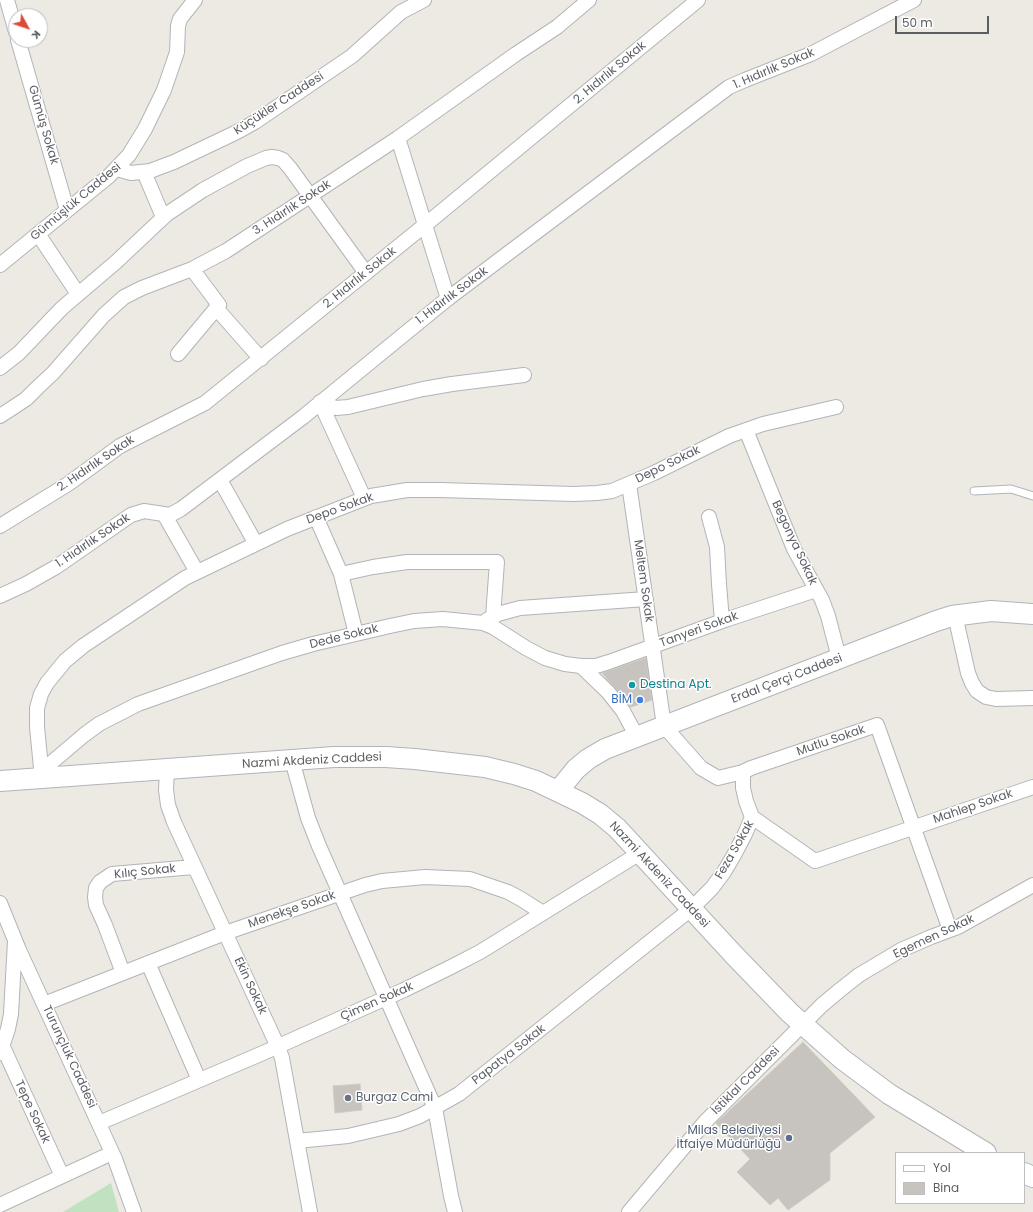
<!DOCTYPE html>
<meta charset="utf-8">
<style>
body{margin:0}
#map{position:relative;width:1033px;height:1212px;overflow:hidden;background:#eceae2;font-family:Poppins,sans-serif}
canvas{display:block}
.legend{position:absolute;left:895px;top:1152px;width:130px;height:52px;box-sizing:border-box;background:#fff;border:1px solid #bdbec0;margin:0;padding:5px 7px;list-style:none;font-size:12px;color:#5a5d62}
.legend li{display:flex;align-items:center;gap:8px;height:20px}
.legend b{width:20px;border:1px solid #bdbec0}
.north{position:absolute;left:8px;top:8px;width:40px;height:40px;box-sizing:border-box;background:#fff;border:1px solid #bdbec0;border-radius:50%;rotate:130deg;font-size:11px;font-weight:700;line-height:16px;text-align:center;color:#5a5d62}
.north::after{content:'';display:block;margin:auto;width:14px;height:18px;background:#db4b39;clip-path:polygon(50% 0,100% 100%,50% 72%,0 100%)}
.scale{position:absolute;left:895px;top:16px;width:94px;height:18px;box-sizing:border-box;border:2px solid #5a5d62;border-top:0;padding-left:5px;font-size:12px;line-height:14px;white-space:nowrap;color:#5a5d62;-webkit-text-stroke:3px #fff;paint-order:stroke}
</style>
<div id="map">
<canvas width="1033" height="1212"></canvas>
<ul class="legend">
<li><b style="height:5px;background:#fff"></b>Yol</li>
<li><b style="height:11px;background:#c7c4bf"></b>Bina</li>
</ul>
<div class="north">K</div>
<div class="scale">50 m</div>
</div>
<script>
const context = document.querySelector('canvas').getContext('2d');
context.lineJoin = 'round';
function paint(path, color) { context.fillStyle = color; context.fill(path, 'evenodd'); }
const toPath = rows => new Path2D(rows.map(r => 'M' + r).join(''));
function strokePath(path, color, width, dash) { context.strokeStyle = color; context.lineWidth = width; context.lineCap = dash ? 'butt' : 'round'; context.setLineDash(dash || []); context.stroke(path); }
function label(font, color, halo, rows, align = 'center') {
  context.font = font + ' Poppins,sans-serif'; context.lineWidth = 3; context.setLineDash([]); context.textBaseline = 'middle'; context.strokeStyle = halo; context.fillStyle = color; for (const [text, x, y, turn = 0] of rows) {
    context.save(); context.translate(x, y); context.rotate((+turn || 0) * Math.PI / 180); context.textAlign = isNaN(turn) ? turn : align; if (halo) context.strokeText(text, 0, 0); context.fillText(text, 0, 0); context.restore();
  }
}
const green = toPath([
 [111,1183,119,1212,63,1212]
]);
const building = toPath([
 [646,658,652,700,631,707,602,673,646,658],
 [803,1042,875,1117,830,1153,830,1180,788,1210,778,1198,770,1205,737,1172,750,1159,716,1123,803,1042],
 [360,1084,362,1110,335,1113,333,1086,360,1084]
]);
const lane = toPath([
 [974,491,1011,489,1033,496]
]);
const street = toPath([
 [7,0,16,32],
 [18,40,67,210],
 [398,138,448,299],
 [117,169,131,173,150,171,174,162,237,132,255,122,352,56,401,12,424,0],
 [144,172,163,217],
 [38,234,78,294],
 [0,265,109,176,129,155,145,129,164,90,177,52,178,26,180,19,195,0],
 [216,308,261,359],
 [178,354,219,305,192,269],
 [0,368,19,353,62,308,116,262,167,214,203,190,247,166,266,158,272,157,278,158,283,160,290,168,366,273],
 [320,402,336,408,348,407,423,389,452,384,524,375],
 [320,402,364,498],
 [0,416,26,399,38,387,53,373,104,315,124,297,142,288,192,269,226,251,398,138,516,54,557,27,589,0],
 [746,430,794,549,822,600,828,616,839,658],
 [220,480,256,544],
 [629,484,664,726,701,768,718,778,743,772,751,768,877,725,950,930],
 [164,514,197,572],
 [316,517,341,574,356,634],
 [709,517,717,547,719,584,722,621],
 [0,526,68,484,120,446,205,403,425,225,698,0],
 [341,574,373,567,407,562,497,562,493,617],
 [0,596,26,584,56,567,131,515,144,511,170,515,181,509,303,417,446,300,729,87,745,80,811,54,914,0],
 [955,615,968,673,972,683,977,691,986,697,996,699,1033,698],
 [487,620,498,614,520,608,646,599],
 [581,666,596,666,609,662,728,619,816,590],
 [292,760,308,818,319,846,435,1108,451,1196,455,1212],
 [167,769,166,790,168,805,174,822,278,1047,282,1058,310,1212],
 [743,772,743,788,746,801,752,817],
 [42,778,37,727,37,708,41,694,47,683,65,661,83,646,185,578,287,529,371,496,407,490,440,490,574,494,597,493,612,491,654,473,729,436,763,424,836,407],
 [42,778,51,763,84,735,99,724,138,704,282,653,313,644,390,626,414,621,443,619,483,623,493,627,526,648,545,658,565,664,581,666,608,692,623,711,637,737],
 [0,903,19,950,115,1159,134,1212],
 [148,963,199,1080],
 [123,973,105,925,96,905,95,897,96,888,100,882,112,874,194,867],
 [44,1004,225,933,365,885,382,881,425,877,470,879,508,892,521,899,543,913],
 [3,1047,62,1176],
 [0,1053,8,1029,11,1014,15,941],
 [99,1123,263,1053,404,990,449,968,480,952,640,853],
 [297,1141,348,1136,399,1124,420,1116,459,1094,691,909,712,888,724,872,734,855,745,834,752,817,815,861,1033,787],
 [0,1205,112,1153],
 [629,1212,705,1122,822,1005,840,990,859,975,901,950,931,937,958,927,1033,885]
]);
const secondary = toPath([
 [0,781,334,757,386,757,415,759,485,767,514,774,536,781,582,803,600,814,617,828,734,955,790,1013,842,1059,889,1094,986,1153],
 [558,791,576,769,588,759,605,749,936,621,952,616,991,611,1033,614],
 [1024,1173,1033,1177]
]);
const markers = [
 [632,685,4,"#0f9aa8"],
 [640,700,4,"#3f7fe0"],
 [348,1098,4,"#6b7280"],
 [789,1138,4,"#5c6f8a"]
];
const streetNames = [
 ["1. Hıdırlık Sokak",774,69,-23],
 ["2. Hıdırlık Sokak",610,73,-40],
 ["Küçükler Caddesi",279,104,-33],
 ["Gümüş Sokak",43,125,74],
 ["Gümüşlük Caddesi",76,202,-40],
 ["3. Hıdırlık Sokak",292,208,-33],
 ["2. Hıdırlık Sokak",360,278,-39],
 ["1. Hıdırlık Sokak",452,296,-37],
 ["2. Hıdırlık Sokak",96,464,-34],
 ["Depo Sokak",668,465,-26],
 ["Depo Sokak",340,509,-20],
 ["1. Hıdırlık Sokak",93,541,-34],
 ["Begonya Sokak",794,543,65],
 ["Meltem Sokak",643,581,82],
 ["Tanyeri Sokak",699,630,-20],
 ["Dede Sokak",344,637,-14],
 ["Erdal Çerçi Caddesi",787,679,-21],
 ["Mutlu Sokak",831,741,-19],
 ["Nazmi Akdeniz Caddesi",312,761,-3],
 ["Mahlep Sokak",973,807,-19],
 ["Feza Sokak",735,850,-60],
 ["Kılıç Sokak",145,872,-6],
 ["Nazmi Akdeniz Caddesi",659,875,47],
 ["Menekşe Sokak",292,910,-19],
 ["Egemen Sokak",934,937,-25],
 ["Ekin Sokak",250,986,65],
 ["Çimen Sokak",377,1002,-24],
 ["Papatya Sokak",509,1055,-38],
 ["Turunçluk Caddesi",69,1057,65],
 ["İstiklal Caddesi",746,1081,-45],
 ["Tepe Sokak",32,1112,65]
];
const cultureNames = [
 ["Destina Apt.",640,685]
];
const shopNames = [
 ["BİM",632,700]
];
const worshipNames = [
 ["Burgaz Cami",356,1098]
];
const serviceNames = [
 ["Milas Belediyesi",781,1131],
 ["İtfaiye Müdürlüğü",781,1145]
];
paint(green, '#c0e2c1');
paint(building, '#c7c4bf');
strokePath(building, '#d0ccc1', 1);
strokePath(lane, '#b2b4b8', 9);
strokePath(street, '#b2b4b8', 16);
strokePath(secondary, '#b1b4b9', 22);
strokePath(lane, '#fff', 7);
strokePath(street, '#fff', 14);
strokePath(secondary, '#fff', 20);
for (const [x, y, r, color] of markers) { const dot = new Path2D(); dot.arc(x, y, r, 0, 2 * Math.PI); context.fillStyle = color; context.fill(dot); strokePath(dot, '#fff', 1.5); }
label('12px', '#5a5d62', '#fff', streetNames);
label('12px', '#0d838f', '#fff', cultureNames, 'left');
label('12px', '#366cbe', '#fff', shopNames, 'right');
label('12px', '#5b616d', '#fff', worshipNames, 'left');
label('12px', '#4e5e75', '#fff', serviceNames, 'right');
</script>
